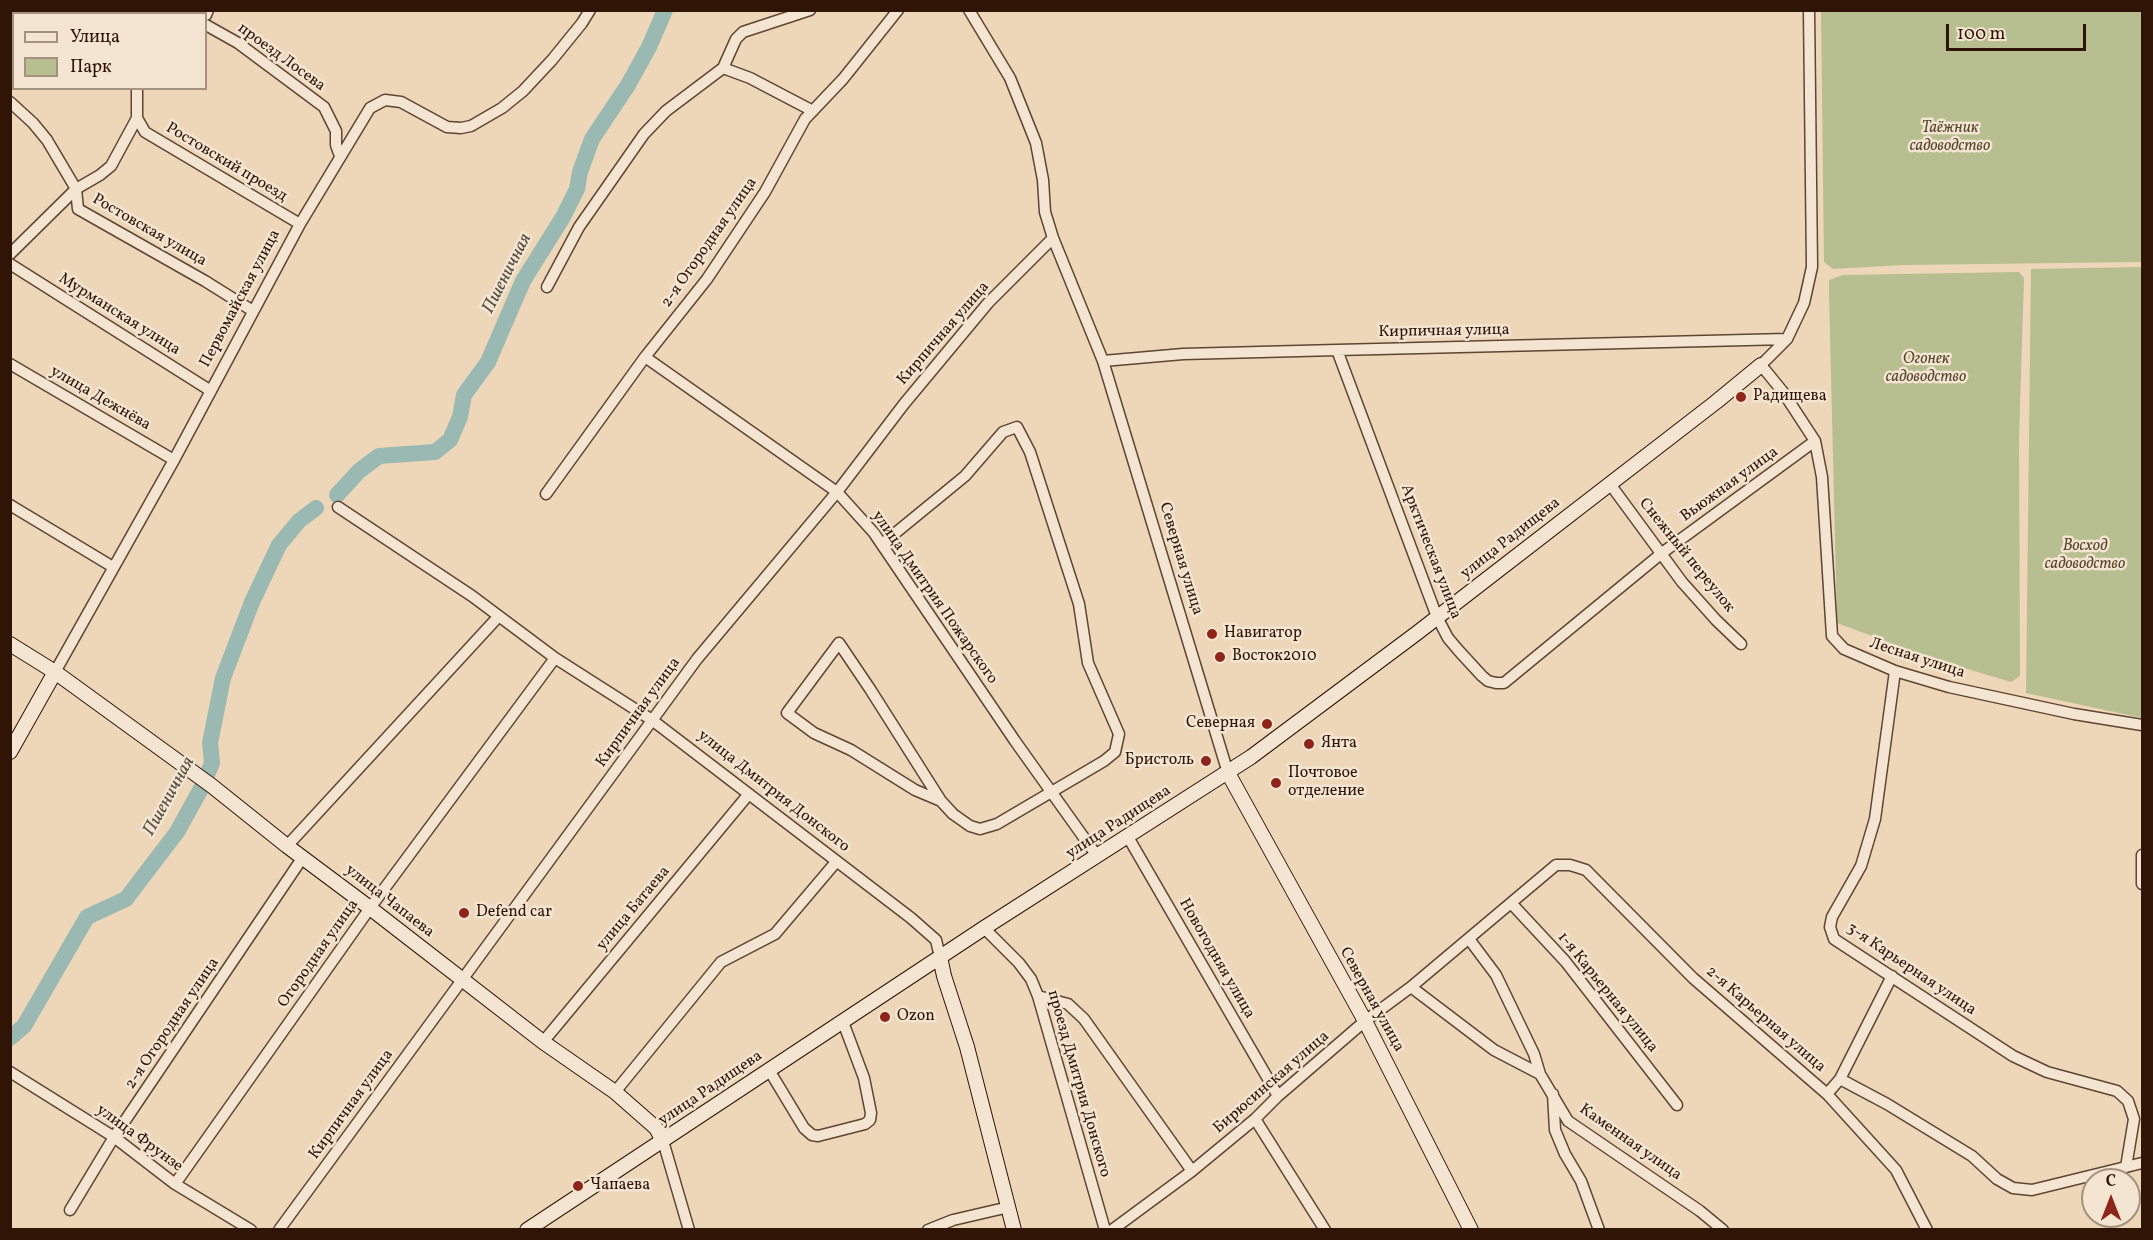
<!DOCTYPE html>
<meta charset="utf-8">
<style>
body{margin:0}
#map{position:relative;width:2153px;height:1240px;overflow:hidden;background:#edd7b8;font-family:Vollkorn,serif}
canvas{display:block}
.frame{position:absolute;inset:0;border:12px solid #301405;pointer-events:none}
.legend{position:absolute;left:12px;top:12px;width:195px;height:78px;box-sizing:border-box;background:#f3e5d1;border:2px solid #a5917f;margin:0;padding:8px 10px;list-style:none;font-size:18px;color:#301405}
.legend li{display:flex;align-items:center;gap:12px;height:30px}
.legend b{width:30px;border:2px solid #a5917f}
.north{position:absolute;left:2081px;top:1168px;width:60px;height:60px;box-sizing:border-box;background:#f3e5d1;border:2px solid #a5917f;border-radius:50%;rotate:0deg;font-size:16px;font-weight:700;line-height:24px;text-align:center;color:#301405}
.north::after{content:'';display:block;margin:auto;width:21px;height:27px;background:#8f2418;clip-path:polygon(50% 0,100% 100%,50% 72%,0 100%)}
.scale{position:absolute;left:1946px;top:24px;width:140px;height:27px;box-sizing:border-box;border:3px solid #301405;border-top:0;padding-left:8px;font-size:18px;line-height:21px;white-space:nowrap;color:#301405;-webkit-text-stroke:4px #f3e5d1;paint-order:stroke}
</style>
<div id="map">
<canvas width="2153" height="1240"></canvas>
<div class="frame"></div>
<ul class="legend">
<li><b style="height:8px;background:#f3e5d1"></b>Улица</li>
<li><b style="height:16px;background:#b7be90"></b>Парк</li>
</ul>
<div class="north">С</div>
<div class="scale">100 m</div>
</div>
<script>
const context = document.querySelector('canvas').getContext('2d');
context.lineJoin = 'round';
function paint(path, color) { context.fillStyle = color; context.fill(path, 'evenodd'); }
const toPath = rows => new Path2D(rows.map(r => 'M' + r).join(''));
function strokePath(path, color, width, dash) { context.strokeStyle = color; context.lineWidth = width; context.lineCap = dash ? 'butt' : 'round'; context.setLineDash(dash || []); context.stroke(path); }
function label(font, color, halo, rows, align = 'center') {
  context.font = font + ' Vollkorn,serif'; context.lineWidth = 5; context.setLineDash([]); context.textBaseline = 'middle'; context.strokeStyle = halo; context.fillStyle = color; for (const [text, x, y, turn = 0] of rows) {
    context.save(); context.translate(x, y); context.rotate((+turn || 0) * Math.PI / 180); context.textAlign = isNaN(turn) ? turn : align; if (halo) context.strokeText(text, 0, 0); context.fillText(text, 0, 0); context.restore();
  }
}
const green = toPath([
 [1821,11,2142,11,2142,262,1904,265,1833,269,1824,262],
 [2142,267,2142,718,2026,693,2031,269],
 [2019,272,2024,278,2019,438,2020,676,2011,682,1934,659,1837,623,1829,293,1829,280,1843,275]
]);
const river = toPath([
 [337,495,359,471,379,456,435,452,450,440,460,417,464,395,488,362,523,281,563,217,577,189,580,172,592,139,628,85,649,47,665,10],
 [10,1038,24,1026,87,917,126,899,177,832,202,787,212,763,210,743,223,678,252,602,279,545,299,521,316,508]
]);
const street = toPath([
 [969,10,1010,78,1036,143,1043,180,1045,212,1053,238,1103,361,1228,773],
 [1809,10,1812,267,1804,303,1787,339,1761,365,1783,392,1815,441,1822,477,1832,636,1844,649,1895,671,1949,687,2074,714,2142,725],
 [206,15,208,10],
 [10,17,14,19],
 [206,25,238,43,324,107,336,131,336,145,340,156],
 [723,68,750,78,813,111],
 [137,88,137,118,145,132,300,224],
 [10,102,33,123,47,140,76,189,78,209,205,281,253,311],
 [10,254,76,189,100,175,111,166,137,118],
 [10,264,211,391],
 [547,287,579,227,644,134,666,111,723,68,736,39,743,32,810,10],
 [1337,350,1437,617,1448,638,1459,651,1482,676,1488,681,1496,683,1504,683,1662,553,1815,441],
 [645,357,837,492,874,533,1015,741,1097,856],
 [1103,361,1183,354,1337,350,1787,339],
 [10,364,174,460],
 [1610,484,1682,582,1716,620,1741,644],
 [546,494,645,357,707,279,765,192,805,119,843,79,898,10],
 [10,505,113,567],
 [338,507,472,596,555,658,652,720,911,918,936,940,940,957],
 [882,544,965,476,1003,432,1017,427,1030,452,1079,604,1088,663,1119,734,1115,752,1104,761,997,824,980,829,970,826,953,814,941,801],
 [839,643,870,689,941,801,915,790,851,750,814,733,787,713,839,643],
 [1895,671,1875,819,1861,866,1832,917,1830,927,1834,939,2013,1056,2047,1072,2117,1091,2128,1101,2134,1119,2126,1167],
 [55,672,174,460,300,224,370,108,385,100,401,102,447,127,461,128,471,126,502,108,523,91,552,60,582,23,590,10],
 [1128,837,1278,1096],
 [287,846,498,617],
 [2142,855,2142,884],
 [1511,903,1565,961,1677,1105],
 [984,928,1019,963,1031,979,1038,996,1105,1230],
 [1469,939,1496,975,1534,1054,1540,1074,1568,1121,1700,1211,1723,1230],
 [1411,987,1494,1050,1540,1074],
 [1038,996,1068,1004,1084,1019,1192,1171,1255,1119,1278,1096,1365,1021,1411,987,1556,865,1570,865,1586,870,1693,978,1827,1094,1896,1170,1927,1230],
 [543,1042,748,795],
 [769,1070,804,1128,812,1135,818,1136,865,1124,870,1120,871,1113,864,1078,843,1022],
 [10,1072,114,1137,175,1184,251,1230],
 [1840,1079,1887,1104,1972,1156,1997,1179,2013,1188,2032,1190,2142,1163],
 [615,1092,721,962,775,934,836,862],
 [1553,1094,1555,1130,1565,1154,1581,1181,1599,1230],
 [1827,1094,1840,1079,1892,976],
 [1255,1119,1325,1230],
 [663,1141,689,1230],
 [175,1184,370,908,555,658],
 [70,1210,114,1137,303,857],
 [279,1230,697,659,837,492,904,404,988,303,1053,238],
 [928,1230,953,1220,1009,1207],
 [1112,1230,1192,1171]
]);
const secondary = toPath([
 [10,644,55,672,212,786,287,846,370,908,543,1042,615,1092,656,1128,663,1141],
 [10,752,55,672],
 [1228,773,1365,1021,1471,1230],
 [940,957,944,976,967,1047,1014,1230],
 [527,1230,984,928,1251,757,1417,633,1716,402,1761,365]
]);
const markers = [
 [1741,397,6,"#8f2418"],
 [1212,634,6,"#8f2418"],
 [1220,657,6,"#8f2418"],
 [1267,724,6,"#8f2418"],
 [1309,744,6,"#8f2418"],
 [1206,761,6,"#8f2418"],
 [1276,783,6,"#8f2418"],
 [464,913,6,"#8f2418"],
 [885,1017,6,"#8f2418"],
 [578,1186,6,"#8f2418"]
];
const streetNames = [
 ["проезд Лосева",281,58,36],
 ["Ростовский проезд",226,163,31],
 ["Ростовская улица",149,231,30],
 ["2-я Огородная улица",710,243,-55],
 ["Первомайская улица",241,299,-62],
 ["Мурманская улица",119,315,32],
 ["Кирпичная улица",1444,332,-1],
 ["Кирпичная улица",944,334,-49],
 ["улица Дежнёва",100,399,30],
 ["Вьюжная улица",1730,485,-36],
 ["улица Радищева",1511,539,-38],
 ["Арктическая улица",1430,552,69],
 ["Снежный переулок",1686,556,51],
 ["Северная улица",1180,559,73],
 ["улица Дмитрия Пожарского",934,598,55],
 ["Лесная улица",1917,659,18],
 ["Кирпичная улица",639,713,-54],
 ["улица Дмитрия Донского",773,792,38],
 ["улица Радищева",1119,823,-33],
 ["улица Чапаева",389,902,38],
 ["улица Батаева",634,909,-50],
 ["Огородная улица",319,954,-55],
 ["Новогодняя улица",1216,959,60],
 ["3-я Карьерная улица",1911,970,34],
 ["1-я Карьерная улица",1607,993,51],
 ["Северная улица",1371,1000,61],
 ["2-я Карьерная улица",1765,1020,41],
 ["2-я Огородная улица",173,1024,-56],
 ["Бирюсинская улица",1272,1083,-41],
 ["проезд Дмитрия Донского",1078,1084,74],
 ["улица Радищева",711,1089,-34],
 ["Кирпичная улица",352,1105,-54],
 ["улица Фрунзе",139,1139,36],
 ["Каменная улица",1630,1143,35]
];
const parkNames = [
 ["Таёжник",1950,129],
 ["садоводство",1950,147],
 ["Огонек",1926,360],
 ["садоводство",1926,378],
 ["Восход",2085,547],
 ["садоводство",2085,565]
];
const poiNames = [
 ["Радищева",1753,397],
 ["Навигатор",1224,634],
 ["Восток2010",1232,657],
 ["Северная",1255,724,"right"],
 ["Янта",1321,744],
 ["Бристоль",1194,761,"right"],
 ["Почтовое",1288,774],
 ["отделение",1288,792],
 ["Defend car",476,913],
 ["Ozon",897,1017],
 ["Чапаева",590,1186]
];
const waterNames = [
 ["Пшеничная",508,274,-63],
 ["Пшеничная",170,797,-61]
];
paint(green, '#b7be90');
strokePath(river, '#99b9b2', 16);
strokePath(street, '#5f4532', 13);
strokePath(secondary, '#301405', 16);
strokePath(street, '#f3e5d1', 10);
strokePath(secondary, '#f3e5d1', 14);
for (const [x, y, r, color] of markers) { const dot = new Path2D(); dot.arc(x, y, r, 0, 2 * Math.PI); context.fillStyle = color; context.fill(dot); strokePath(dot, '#f3e5d1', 2); }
label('16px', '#301405', '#f3e5d1', streetNames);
label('italic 16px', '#58472f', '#f3e5d1', parkNames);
label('16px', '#301405', '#f3e5d1', poiNames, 'left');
label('italic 18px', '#554e42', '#f3e5d1', waterNames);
</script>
